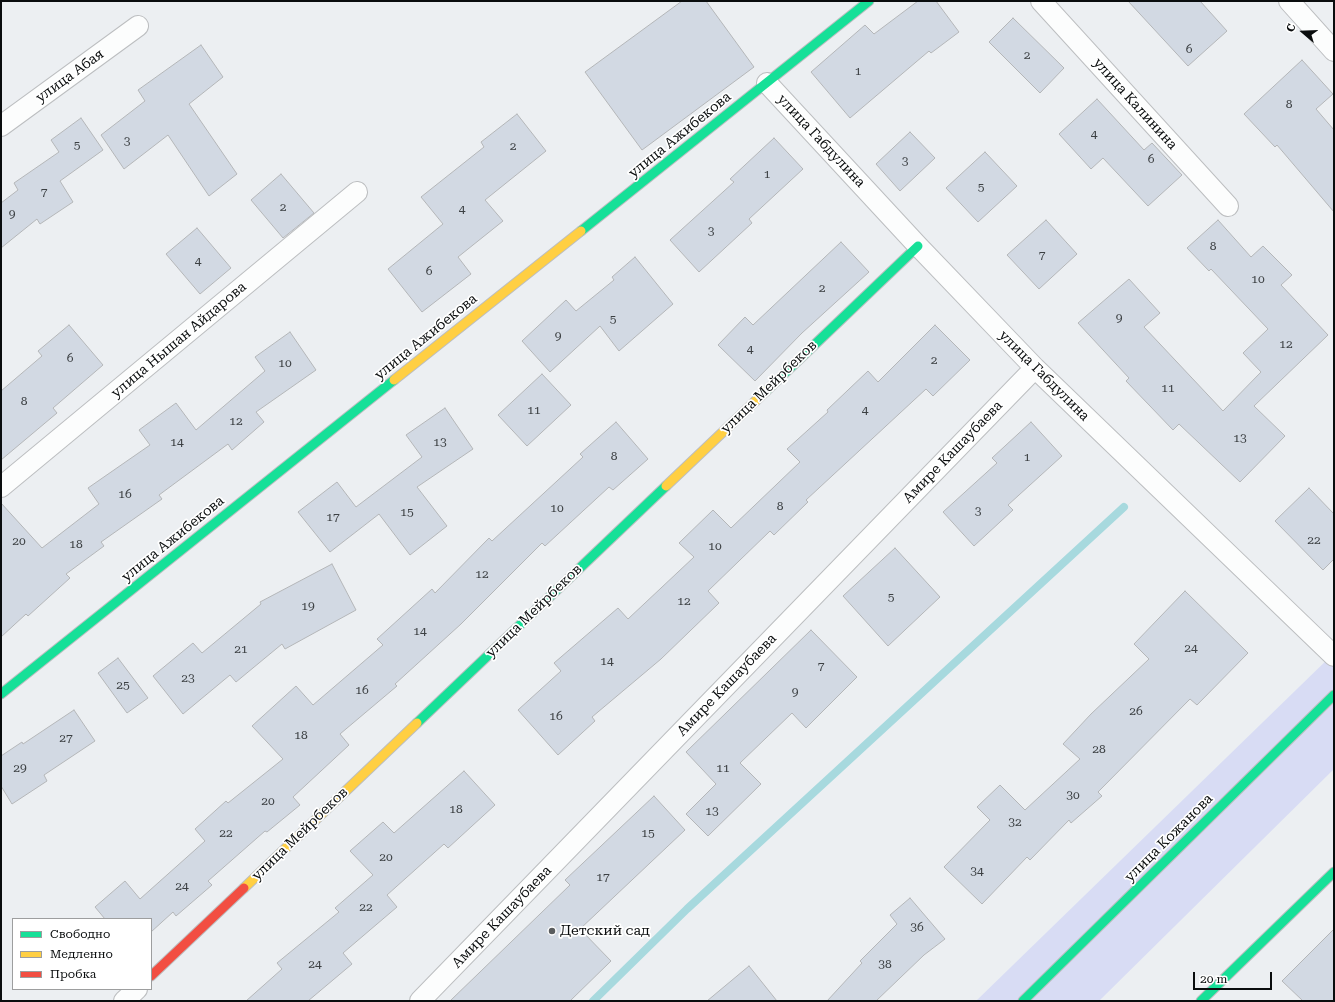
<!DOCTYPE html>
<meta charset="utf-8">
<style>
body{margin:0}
#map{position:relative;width:1335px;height:1002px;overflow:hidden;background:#eceff2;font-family:"Roboto Serif",serif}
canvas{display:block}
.frame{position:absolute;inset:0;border:2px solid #0a0d0e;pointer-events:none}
.legend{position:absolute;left:12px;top:918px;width:140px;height:72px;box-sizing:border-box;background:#fff;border:1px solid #9d9e9f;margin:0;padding:5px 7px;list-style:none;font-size:12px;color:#0a0d0e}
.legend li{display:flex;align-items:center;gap:8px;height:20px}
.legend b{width:20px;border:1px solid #9d9e9f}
.north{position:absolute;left:1283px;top:12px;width:40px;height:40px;-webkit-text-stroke:3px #fff;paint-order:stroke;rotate:289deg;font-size:11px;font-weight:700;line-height:16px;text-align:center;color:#0a0d0e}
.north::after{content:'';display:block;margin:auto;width:14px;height:18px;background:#0a0d0e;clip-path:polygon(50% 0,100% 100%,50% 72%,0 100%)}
.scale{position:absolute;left:1193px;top:972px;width:79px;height:18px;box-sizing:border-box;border:2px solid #0a0d0e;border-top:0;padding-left:5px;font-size:12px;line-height:14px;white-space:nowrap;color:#0a0d0e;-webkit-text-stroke:3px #fff;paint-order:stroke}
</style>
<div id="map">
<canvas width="1335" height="1002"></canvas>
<div class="frame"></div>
<ul class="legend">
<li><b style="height:5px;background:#16e098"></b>Свободно</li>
<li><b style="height:5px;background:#ffcf43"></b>Медленно</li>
<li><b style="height:5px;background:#f24e42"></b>Пробка</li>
</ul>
<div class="north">С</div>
<div class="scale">20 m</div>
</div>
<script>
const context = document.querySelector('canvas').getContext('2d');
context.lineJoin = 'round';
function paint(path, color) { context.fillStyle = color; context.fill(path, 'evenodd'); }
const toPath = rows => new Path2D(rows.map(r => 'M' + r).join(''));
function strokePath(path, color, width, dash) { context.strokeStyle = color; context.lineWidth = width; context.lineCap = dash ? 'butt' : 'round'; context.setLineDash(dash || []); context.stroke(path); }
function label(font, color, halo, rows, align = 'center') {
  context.font = font + ' "Roboto Serif",serif'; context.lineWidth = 3.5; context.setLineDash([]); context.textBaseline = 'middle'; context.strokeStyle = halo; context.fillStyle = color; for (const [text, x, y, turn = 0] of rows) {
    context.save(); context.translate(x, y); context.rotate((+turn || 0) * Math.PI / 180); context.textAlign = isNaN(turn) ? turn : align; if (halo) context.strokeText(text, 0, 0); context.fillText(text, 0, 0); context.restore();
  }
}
const green = toPath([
 [1334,653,1334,769,1099,1001,976,1001]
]);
const stream = toPath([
 [593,1001,687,909,1124,507]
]);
const building = toPath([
 [682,1,706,1,754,67,642,150,585,72,682,1],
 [918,1,936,1,959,32,931,53,929,51,850,118,811,72,865,25,874,34,918,1],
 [1128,1,1200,1,1227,31,1188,66,1128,1],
 [1013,18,1064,68,1040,93,989,42,1013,18],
 [201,45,223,77,189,104,237,174,209,196,168,135,124,169,101,135,145,101,138,90,201,45],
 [1302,60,1333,94,1316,109,1334,130,1334,212,1277,145,1275,147,1244,114,1302,60],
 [1097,99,1144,150,1152,143,1182,175,1148,206,1103,158,1091,169,1059,134,1097,99],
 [517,114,546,151,485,200,503,221,458,257,471,274,422,312,388,269,443,224,421,197,484,147,481,142,517,114],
 [81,118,103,150,60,181,73,202,40,224,37,219,1,248,1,203,18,190,14,183,59,152,51,140,81,118],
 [910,132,935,158,900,191,876,164,910,132],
 [774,138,803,169,749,219,752,223,699,272,670,240,734,182,730,179,774,138],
 [985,152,1017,186,978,222,946,188,985,152],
 [281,174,314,213,283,238,251,200,281,174],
 [1046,220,1077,254,1039,289,1007,255,1046,220],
 [1218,220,1251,257,1263,246,1292,275,1281,285,1328,335,1254,406,1285,436,1240,482,1179,424,1173,430,1126,381,1129,378,1078,323,1129,279,1160,313,1144,327,1223,411,1261,372,1243,353,1268,329,1211,269,1209,271,1187,248,1218,220],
 [197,228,231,268,200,294,166,254,197,228],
 [841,242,869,272,802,333,755,381,718,345,745,317,753,325,841,242],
 [635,257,673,304,619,351,600,326,550,372,522,341,566,300,576,311,614,280,612,277,635,257],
 [69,325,103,365,53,408,57,413,1,460,1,391,42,356,38,351,69,325],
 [935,325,970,360,933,396,926,389,806,500,808,502,774,535,770,531,708,591,719,603,661,659,592,717,595,721,558,755,518,710,561,671,554,663,618,608,628,619,694,557,679,543,713,510,731,528,800,462,787,449,828,412,827,410,868,371,878,382,935,325],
 [290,332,316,370,256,412,264,422,232,450,228,444,159,495,162,499,101,542,104,546,66,574,70,578,28,616,26,614,1,637,1,503,42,548,99,504,88,488,150,445,139,430,176,403,196,430,265,371,255,357,290,332],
 [542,374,571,405,527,446,498,415,542,374],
 [445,408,473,449,417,487,447,526,410,555,379,514,330,552,298,512,337,482,356,507,422,457,406,435,445,408],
 [616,422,648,459,613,490,609,487,545,546,542,543,461,624,395,684,397,686,340,734,349,745,293,797,300,805,267,832,265,831,208,881,212,885,176,916,173,912,151,932,151,919,105,919,95,907,125,881,140,899,205,841,195,829,226,801,228,803,283,759,252,726,296,686,313,705,383,645,377,639,432,589,435,593,489,538,492,541,583,457,580,454,616,422],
 [1031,422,1062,456,1008,505,1013,510,974,546,943,512,997,463,992,458,1031,422],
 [1309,488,1334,514,1334,559,1323,570,1275,521,1309,488],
 [895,548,940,597,888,646,843,596,895,548],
 [332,564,356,610,285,649,282,644,236,682,230,675,183,714,153,676,193,643,202,653,261,604,260,602,332,564],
 [1185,591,1248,653,1197,705,1190,699,1098,792,1102,796,1071,823,1069,820,1030,860,1027,857,982,904,944,867,990,820,977,807,1000,785,1025,810,1080,759,1063,744,1091,714,1149,659,1134,644,1185,591],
 [811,630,857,677,806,728,792,713,740,763,761,784,708,836,686,814,716,784,686,752,811,630],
 [118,658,148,698,127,713,98,673,118,658],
 [74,710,95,741,44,775,47,781,12,804,1,786,1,756,22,742,23,744,74,710],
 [464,771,495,805,448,848,444,844,387,895,397,907,343,953,352,964,308,1001,246,1001,282,969,277,963,339,912,335,908,373,875,350,851,383,822,394,833,464,771],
 [654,796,685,830,580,929,611,961,570,1001,450,1001,570,885,565,880,654,796],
 [910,898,945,939,924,955,876,1001,827,1001,862,963,860,961,897,924,890,915,910,898],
 [1334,929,1334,1001,1303,1001,1282,981,1334,929],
 [749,966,777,1001,707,1001,749,966]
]);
const street = toPath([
 [1041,1,1228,206],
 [1289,1,1334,51],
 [767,83,918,246,1035,368,1334,656],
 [1,126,138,26],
 [1,487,357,192],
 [124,1001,137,989],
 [420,1001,1035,368]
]);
const fast = toPath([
 [581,231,869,1],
 [766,391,918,246],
 [1,694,394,380],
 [417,723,666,486],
 [1023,1001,1334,695],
 [1201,1001,1334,872]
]);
const slow = toPath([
 [394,380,581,231],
 [666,486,766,391],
 [244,888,417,723]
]);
const jam = toPath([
 [151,976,244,888]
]);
const markers = [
 [552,931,4,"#595c5e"]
];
const numberNames = [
 ["6",1189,49],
 ["2",1027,55],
 ["1",858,71],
 ["8",1289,104],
 ["4",1094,134],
 ["3",127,141],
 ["5",77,145],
 ["2",513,146],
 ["6",1151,159],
 ["3",905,161],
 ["1",767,174],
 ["5",981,187],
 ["7",44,192],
 ["2",283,207],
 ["4",462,209],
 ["9",12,214],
 ["3",711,231],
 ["8",1213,246],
 ["7",1042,255],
 ["4",198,261],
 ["6",429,271],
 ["10",1258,279],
 ["2",822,288],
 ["9",1119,318],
 ["5",613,319],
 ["9",558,336],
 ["12",1286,344],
 ["4",750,349],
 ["6",70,358],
 ["2",934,360],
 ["10",285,363],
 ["11",1168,388],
 ["8",24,401],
 ["11",534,410],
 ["4",865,410],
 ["12",236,421],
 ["13",1240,438],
 ["14",177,442],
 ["13",440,442],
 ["8",614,456],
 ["1",1027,457],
 ["16",125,494],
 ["8",780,506],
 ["10",557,508],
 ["3",978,511],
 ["15",407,512],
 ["17",333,517],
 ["22",1314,540],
 ["20",19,541],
 ["18",76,544],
 ["10",715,546],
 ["12",482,574],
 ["5",891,597],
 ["12",684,601],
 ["19",308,606],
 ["14",420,631],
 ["24",1191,648],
 ["21",241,649],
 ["14",607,661],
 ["7",821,666],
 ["23",188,678],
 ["25",123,685],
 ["16",362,690],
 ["9",795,692],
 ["26",1136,711],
 ["16",556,716],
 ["18",301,735],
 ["27",66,738],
 ["28",1099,749],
 ["29",20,768],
 ["11",723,768],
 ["30",1073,795],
 ["20",268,801],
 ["18",456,809],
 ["13",712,811],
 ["32",1015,822],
 ["22",226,833],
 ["15",648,833],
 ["20",386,857],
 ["34",977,871],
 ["17",603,877],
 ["24",182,886],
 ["22",366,907],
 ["36",917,927],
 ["24",315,964],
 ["38",885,964]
];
const streetNames = [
 ["улица Абая",70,76,-36],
 ["улица Калинина",1135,104,48],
 ["улица Ажибекова",680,135,-39],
 ["улица Габдулина",821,141,47],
 ["улица Ажибекова",426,337,-39],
 ["улица Нышан Айдарова",179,340,-40],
 ["улица Габдулина",1044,376,45],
 ["улица Мейрбеков",769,387,-44],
 ["Амире Кашаубаева",953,452,-46],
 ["улица Ажибекова",173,539,-39],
 ["улица Мейрбеков",534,611,-44],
 ["Амире Кашаубаева",727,685,-46],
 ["улица Мейрбеков",300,834,-44],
 ["улица Кожанова",1169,838,-45],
 ["Амире Кашаубаева",502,917,-46]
];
const poiNames = [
 ["Детский сад",560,931]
];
paint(green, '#d8dcf4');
strokePath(stream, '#a7d9de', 8);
paint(building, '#d2d9e3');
strokePath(building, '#b4b6b8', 1);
strokePath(street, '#bcbec0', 22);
strokePath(fast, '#bcbec0', 11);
strokePath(slow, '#bcbec0', 11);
strokePath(jam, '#bcbec0', 11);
strokePath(street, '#fcfdfd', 20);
strokePath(fast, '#16e098', 9);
strokePath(slow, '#ffcf43', 9);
strokePath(jam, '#f24e42', 9);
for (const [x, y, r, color] of markers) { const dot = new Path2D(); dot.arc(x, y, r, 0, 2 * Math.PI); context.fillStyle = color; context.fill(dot); strokePath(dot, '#fff', 1.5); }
label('12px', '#3c4043', null, numberNames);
label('14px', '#0a0d0e', '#fff', streetNames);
label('14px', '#0a0d0e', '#fff', poiNames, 'left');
</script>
